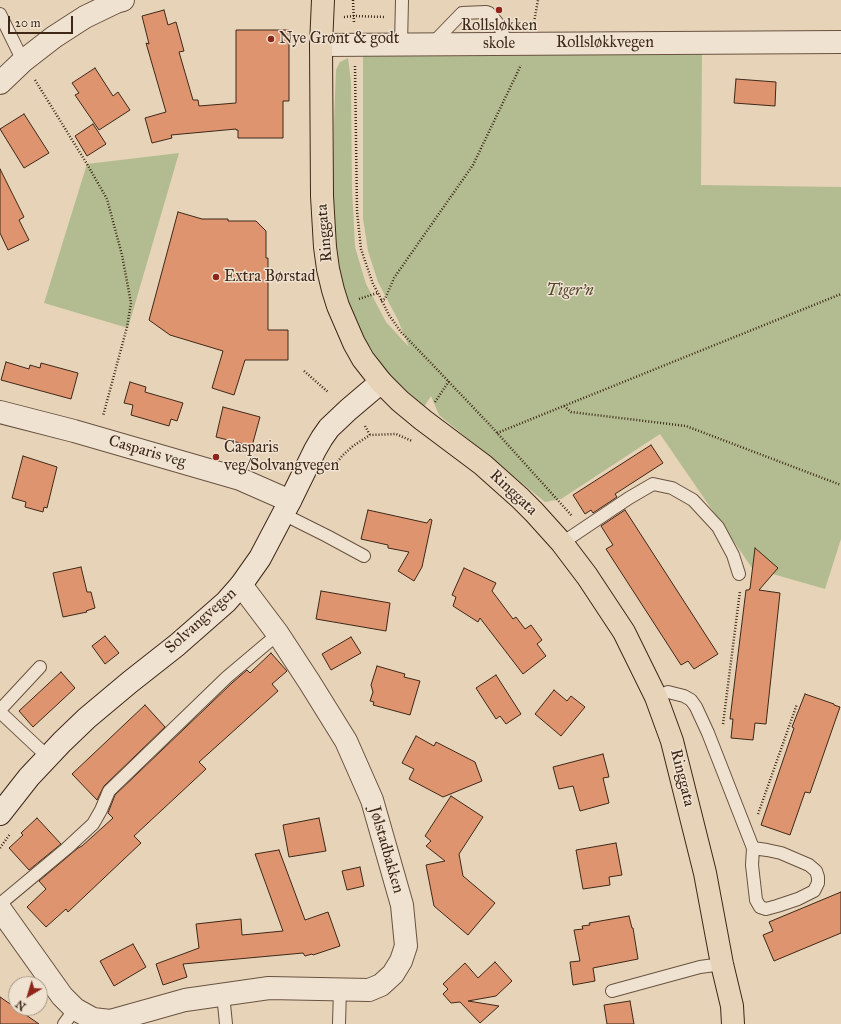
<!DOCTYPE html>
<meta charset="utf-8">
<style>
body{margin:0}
#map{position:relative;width:841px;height:1024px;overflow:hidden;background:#e6d3b8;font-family:"IM FELL Great Primer",serif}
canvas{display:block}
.north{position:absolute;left:8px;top:976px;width:40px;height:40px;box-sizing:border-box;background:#efe2d1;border:1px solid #a99887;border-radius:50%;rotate:218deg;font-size:11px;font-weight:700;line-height:16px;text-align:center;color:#3f2818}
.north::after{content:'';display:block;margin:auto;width:14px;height:18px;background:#8f2418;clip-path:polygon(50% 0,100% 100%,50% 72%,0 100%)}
.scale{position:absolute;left:8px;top:16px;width:65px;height:18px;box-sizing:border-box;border:2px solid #3f2818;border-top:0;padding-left:5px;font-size:12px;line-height:14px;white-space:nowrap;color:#3f2818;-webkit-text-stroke:3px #efe2d1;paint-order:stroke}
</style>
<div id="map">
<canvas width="841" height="1024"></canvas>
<div class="north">N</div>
<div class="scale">20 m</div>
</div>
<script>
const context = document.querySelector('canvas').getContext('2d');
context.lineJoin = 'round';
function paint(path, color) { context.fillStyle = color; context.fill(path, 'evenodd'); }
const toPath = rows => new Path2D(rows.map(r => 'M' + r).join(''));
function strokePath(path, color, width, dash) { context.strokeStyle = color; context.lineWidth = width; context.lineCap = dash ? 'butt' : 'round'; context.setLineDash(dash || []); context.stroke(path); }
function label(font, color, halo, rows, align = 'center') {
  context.font = font + ' "IM FELL Great Primer",serif'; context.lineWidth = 3; context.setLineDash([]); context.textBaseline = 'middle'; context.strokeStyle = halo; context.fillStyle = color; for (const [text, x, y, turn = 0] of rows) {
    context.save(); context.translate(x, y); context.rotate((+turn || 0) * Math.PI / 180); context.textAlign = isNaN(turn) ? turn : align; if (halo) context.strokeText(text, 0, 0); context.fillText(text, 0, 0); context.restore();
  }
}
const green = toPath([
 [702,54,701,185,841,187,841,539,825,589,752,568,660,434,561,499,545,502,439,415,431,396,424,407,387,372,365,340,349,304,338,265,334,203,334,123,336,70,340,62,348,58,351,82,352,189,355,247,366,284,386,322,409,347,398,320,378,282,368,251,363,218,363,56],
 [179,153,128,328,44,303,87,164]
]);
const building = toPath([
 [164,10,168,25,176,22,184,51,179,52,193,100,198,100,199,106,236,103,236,30,289,30,289,101,283,101,283,138,238,138,238,130,236,130,236,129,171,135,172,138,152,143,145,118,166,112,146,43,149,44,142,16,164,10],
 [95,68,113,96,118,92,130,110,99,130,75,95,79,93,72,83,95,68],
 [736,79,776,82,775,106,734,103,736,79],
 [24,114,49,153,24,168,0,129,24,114],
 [93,124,106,144,87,156,75,136,93,124],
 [0,169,24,217,19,220,29,240,8,250,0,233,0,169],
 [178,212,202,219,228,219,228,221,256,221,266,231,266,258,268,258,268,330,288,330,288,360,245,360,234,395,212,388,223,351,170,335,149,320,178,212],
 [6,362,29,369,30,365,40,368,41,363,78,373,71,399,1,380,6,362],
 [130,382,146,387,145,392,183,403,177,421,171,419,169,426,131,415,133,405,124,403,130,382],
 [223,407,260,417,252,446,216,437,223,407],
 [651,445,663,463,615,494,617,497,593,513,591,510,585,514,573,495,651,445],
 [23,456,57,467,47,508,44,507,43,512,25,507,26,502,12,498,23,456],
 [368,510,427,523,430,519,432,520,422,567,414,581,398,571,409,552,388,548,388,545,361,539,368,510],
 [625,510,718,654,694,669,688,661,681,665,606,549,613,545,601,526,625,510],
 [755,548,778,568,759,590,780,593,766,724,755,723,753,740,731,738,733,719,730,719,746,590,749,590,749,589,750,589,755,548],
 [81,567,87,592,91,592,95,608,86,611,87,612,63,617,53,573,81,567],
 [464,568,496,583,492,591,513,619,516,617,525,629,531,625,542,640,537,644,546,656,523,674,480,618,478,622,453,606,456,597,452,595,464,568],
 [321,591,390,603,386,631,316,619,321,591],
 [105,636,119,653,105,664,92,646,105,636],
 [351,637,361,653,331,670,322,654,351,637],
 [271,653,287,671,272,684,278,691,199,762,206,769,134,836,141,843,68,912,66,909,46,927,27,907,46,889,39,881,78,848,82,846,113,818,108,813,115,795,232,683,247,670,250,673,271,653],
 [377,666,405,674,404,677,420,681,410,715,373,705,374,702,370,701,373,692,371,685,377,666],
 [61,672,75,688,33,727,19,711,61,672],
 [496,675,521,714,506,724,500,716,496,719,476,688,496,675],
 [554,690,567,701,571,696,585,707,561,736,535,714,554,690],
 [805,694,834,704,834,705,840,707,810,793,805,792,790,835,761,825,794,728,792,727,805,694],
 [145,705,165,727,104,786,97,800,72,774,145,705],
 [416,736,434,746,436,742,475,762,482,781,443,797,409,779,414,769,402,763,416,736],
 [603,754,609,777,603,778,609,803,580,811,573,786,559,789,553,767,603,754],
 [451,796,483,817,459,854,463,876,495,903,468,935,434,906,426,865,445,861,426,846,431,841,425,836,451,796],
 [37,818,61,844,29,870,9,848,23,835,21,833,37,818],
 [319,818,326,851,289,857,283,825,319,818],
 [616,843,622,875,609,877,610,885,583,889,576,850,616,843],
 [279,850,305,920,328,912,340,946,313,955,312,954,305,956,303,953,183,964,187,977,163,985,156,964,199,948,196,924,241,919,242,935,283,931,255,854,279,850],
 [360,867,364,886,347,890,342,871,360,867],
 [841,892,841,933,774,961,763,935,773,931,769,922,841,892],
 [629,916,632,928,633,928,638,959,593,968,595,981,573,985,570,962,580,961,574,930,583,929,582,926,590,925,589,923,629,916],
 [133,944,146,967,114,986,100,961,133,944],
 [495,962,512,981,496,996,468,1001,499,1006,480,1023,460,1002,451,1003,443,994,448,989,443,984,465,963,478,978,495,962],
 [0,997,16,1008,39,1024,0,1024,0,997],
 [630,1001,634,1024,607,1024,604,1005,630,1001]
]);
const path = toPath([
 [353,0,354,23],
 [344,17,354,16,385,17],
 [534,22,538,0],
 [355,66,357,211,361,249,373,284,378,293,389,315,401,332,429,361,490,425,572,516],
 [35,80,87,164,107,199,122,255,131,303,127,327,103,416],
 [359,299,377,293],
 [381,301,385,299,394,278,473,165,521,65],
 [304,371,328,392],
 [435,402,449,381],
 [564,406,571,412,686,426,841,485],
 [365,426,370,435],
 [497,433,841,294],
 [332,469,342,456,353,446,370,435,396,434,412,441],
 [723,724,740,591],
 [758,814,797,704],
 [0,848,10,834]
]);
const service = toPath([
 [0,14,23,61],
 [401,44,402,0],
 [432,44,462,13,486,12,489,13,492,16,499,25,507,44],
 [283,514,327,536,364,556],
 [562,543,629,498,653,484,672,488,693,500,718,527,733,555,739,574],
 [656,697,668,692,684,696,691,700,696,707,708,733,753,848,752,865,756,900,760,907,766,909,777,906,798,899,814,891,818,883,818,877,816,871,809,865,781,853,767,850,753,848],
 [0,710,40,667],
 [0,712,48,757],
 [0,904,66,849,93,824,101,810,109,791,227,677,278,634],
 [612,991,700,967,722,964],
 [223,994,226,1024],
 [64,1024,75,1009],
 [339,1024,340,989]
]);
const minor = toPath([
 [321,45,841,42],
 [0,83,23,61,54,37,85,17,116,2,123,0],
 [0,412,74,431,240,479,290,501],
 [0,909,62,996,75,1009,93,1019,110,1021,185,1000,269,988,369,990,381,985,393,974,401,961,406,946,402,905,372,800,346,741,310,683,278,634,241,585]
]);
const secondary = toPath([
 [0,814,29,777,62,742,87,718,130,682,177,645,226,602,241,585,260,558,290,501,315,450,322,438,329,428,348,410,381,382]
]);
const primary = toPath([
 [323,0,321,45,322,196,325,247,328,269,333,290,338,306,354,343,363,359,381,382,400,401,423,420,483,465,520,498,534,512,562,543,587,576,624,632,656,697,672,741,705,873,722,964,732,1006,733,1024]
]);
const markers = [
 [499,10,4,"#8f2418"],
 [271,39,4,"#8f2418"],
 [216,277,4,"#8f2418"],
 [216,457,4,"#8f2418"]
];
const poiNames = [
 ["Rollsløkken",499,26,"center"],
 ["skole",499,44,"center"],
 ["Nye Grønt & godt",279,39],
 ["Extra Børstad",224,277],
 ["Casparis",224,448],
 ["veg/Solvangvegen",224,466]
];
const streetNames = [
 ["Rollsløkkvegen",605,43],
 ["Ringgata",325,233,-95],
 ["Casparis veg",147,452,16],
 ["Ringgata",513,493,43],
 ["Solvangvegen",201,621,-42],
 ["Ringgata",682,778,76],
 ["Jølstadbakken",386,850,74]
];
const parkNames = [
 ["Tiger'n",570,291]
];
paint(green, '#b3bc90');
paint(building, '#dd946f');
strokePath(building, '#3f2818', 1);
strokePath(service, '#695340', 14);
strokePath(minor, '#695340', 24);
strokePath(secondary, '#3f2818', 24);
strokePath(primary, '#3f2818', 24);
strokePath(path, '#3f2818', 2.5, [1, 2]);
strokePath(service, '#efe2d1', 12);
strokePath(minor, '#efe2d1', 22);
strokePath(secondary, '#efe2d1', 22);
strokePath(primary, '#e6d3b8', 22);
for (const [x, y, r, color] of markers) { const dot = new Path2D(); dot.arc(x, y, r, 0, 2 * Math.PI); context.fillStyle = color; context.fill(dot); strokePath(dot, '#efe2d1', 1.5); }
label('16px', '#3f2818', '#efe2d1', poiNames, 'left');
label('16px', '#3f2818', '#efe2d1', streetNames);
label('italic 16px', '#564630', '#efe2d1', parkNames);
</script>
